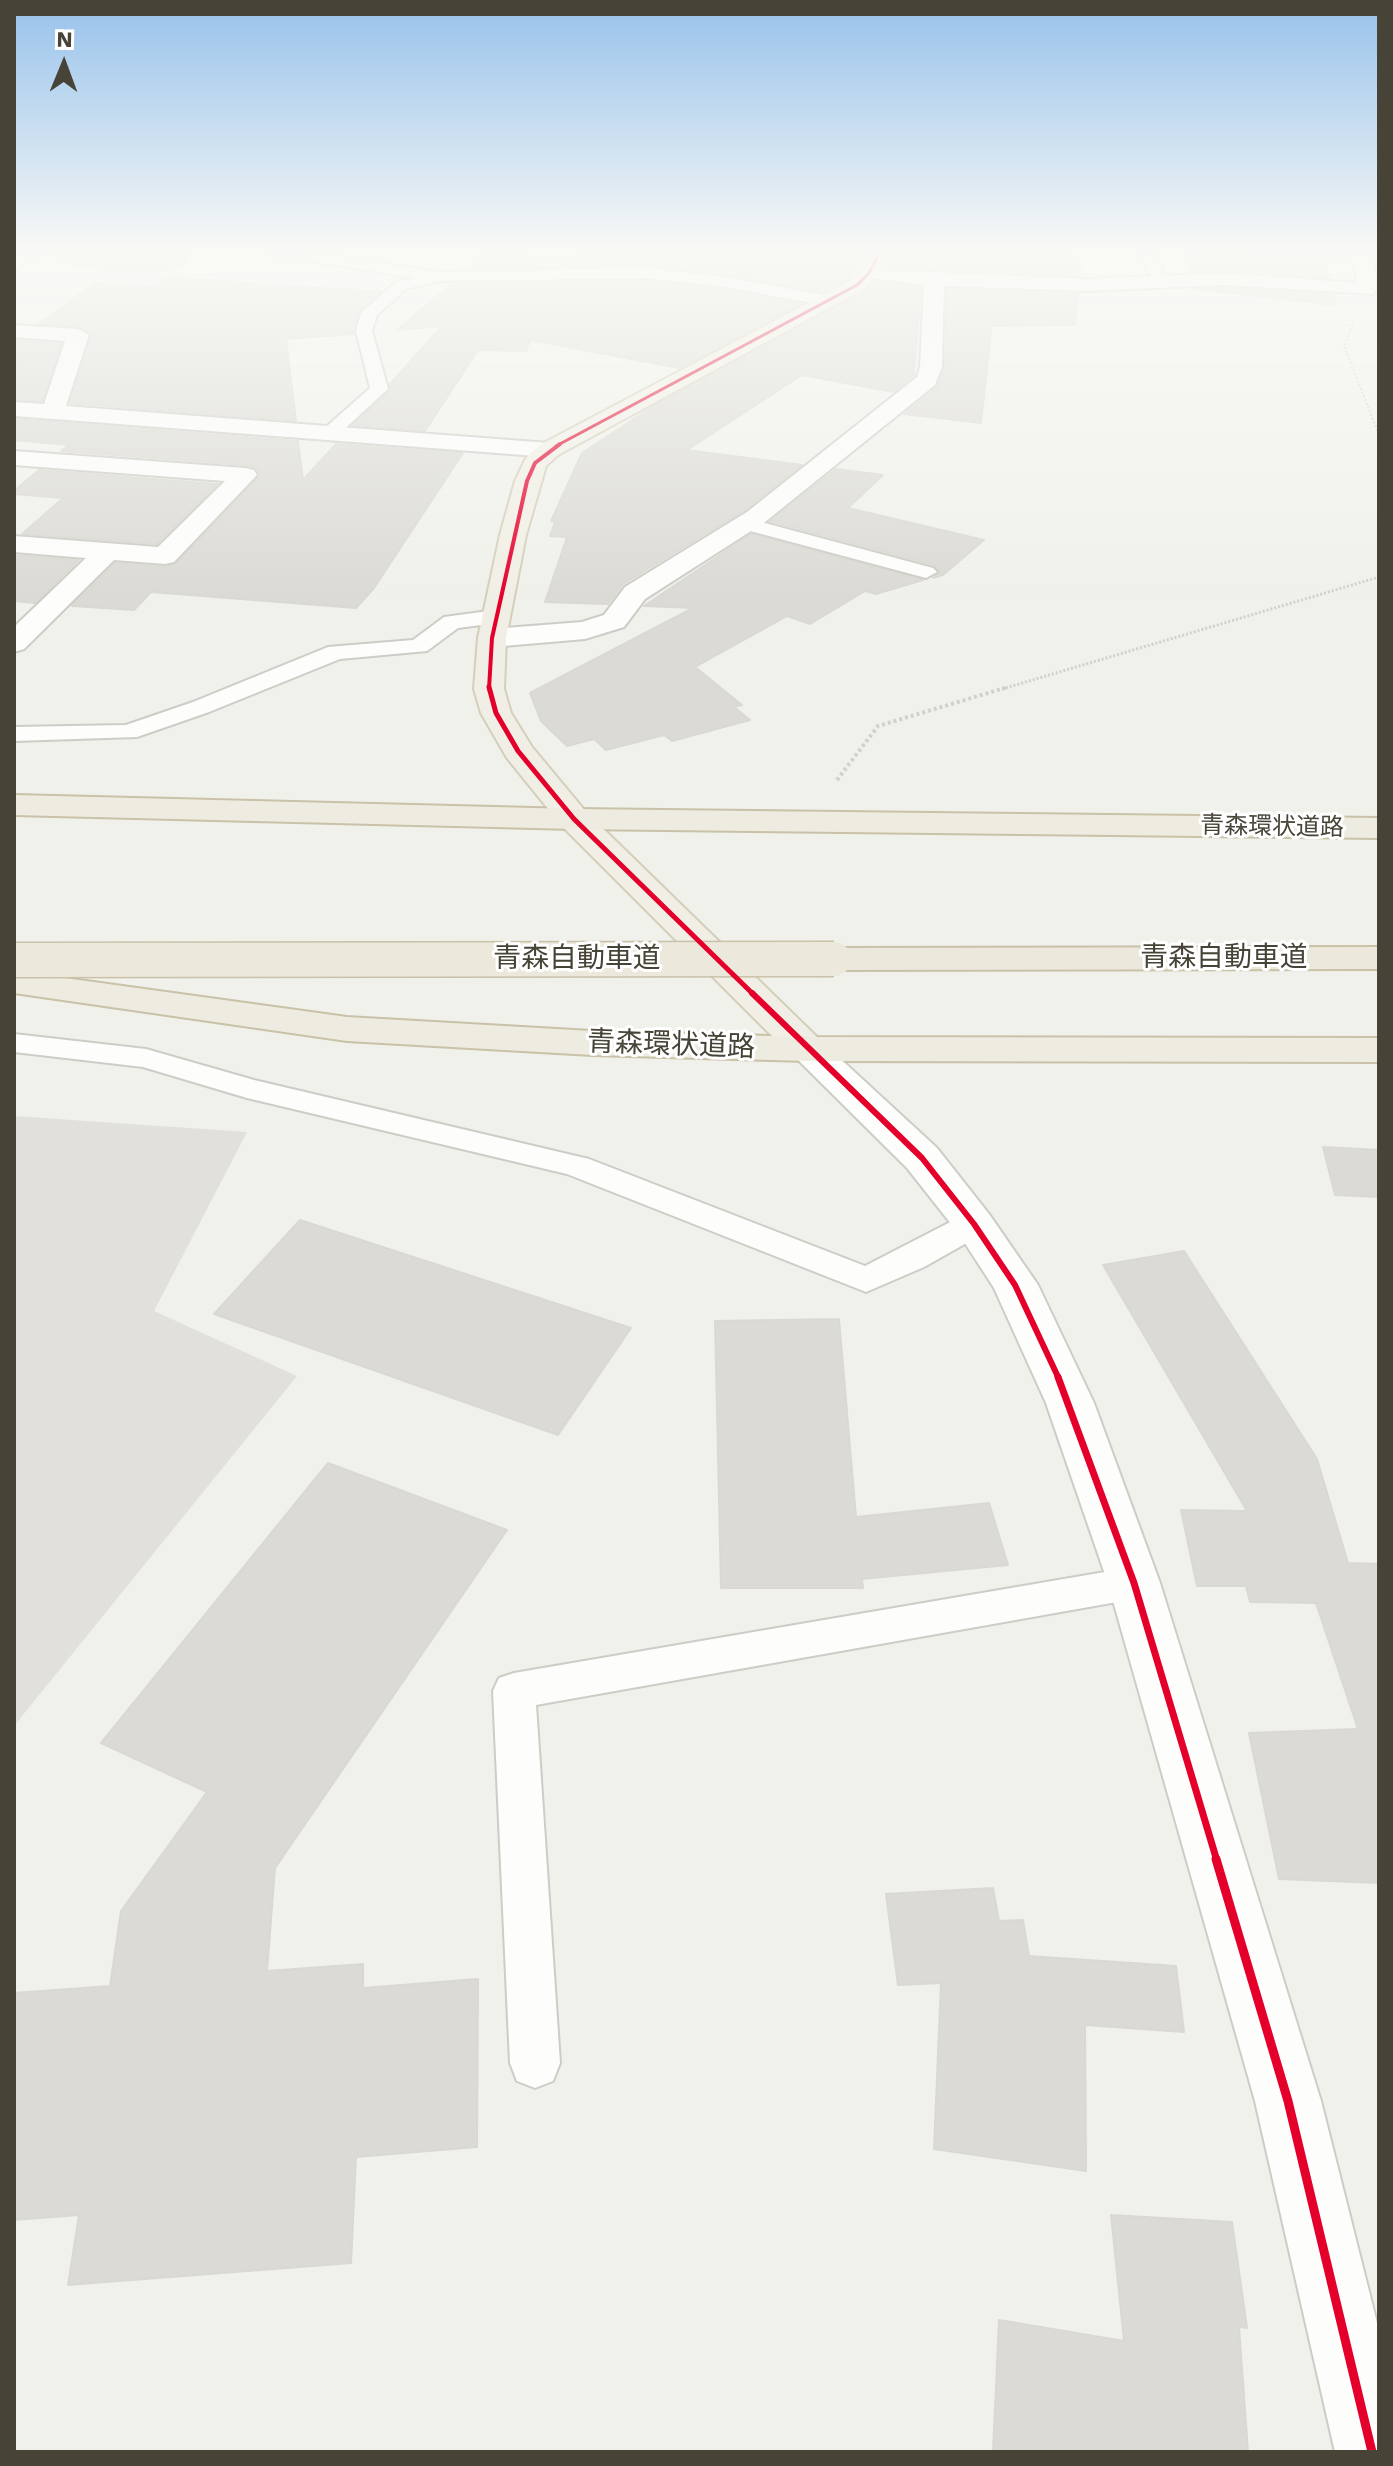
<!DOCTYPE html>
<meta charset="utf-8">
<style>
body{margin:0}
#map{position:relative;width:1393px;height:2466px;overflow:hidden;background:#f1f1ec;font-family:"Work Sans",sans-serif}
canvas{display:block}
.frame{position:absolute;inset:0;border:16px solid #484337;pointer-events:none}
.north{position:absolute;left:24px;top:24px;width:80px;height:80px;-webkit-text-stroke:6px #fff;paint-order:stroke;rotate:1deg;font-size:22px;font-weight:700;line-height:32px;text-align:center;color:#484337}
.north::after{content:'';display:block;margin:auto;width:28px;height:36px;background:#484337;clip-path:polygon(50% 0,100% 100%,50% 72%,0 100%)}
</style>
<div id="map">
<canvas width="1393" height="2466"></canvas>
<div class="frame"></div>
<div class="north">N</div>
</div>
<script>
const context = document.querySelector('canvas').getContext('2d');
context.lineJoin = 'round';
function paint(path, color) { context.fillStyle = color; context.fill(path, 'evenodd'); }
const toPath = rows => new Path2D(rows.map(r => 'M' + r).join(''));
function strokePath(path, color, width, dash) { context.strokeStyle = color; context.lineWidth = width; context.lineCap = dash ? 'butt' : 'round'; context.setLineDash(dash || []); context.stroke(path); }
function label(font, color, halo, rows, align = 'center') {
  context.font = font + ' "Work Sans","Noto Sans JP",sans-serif'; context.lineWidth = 6; context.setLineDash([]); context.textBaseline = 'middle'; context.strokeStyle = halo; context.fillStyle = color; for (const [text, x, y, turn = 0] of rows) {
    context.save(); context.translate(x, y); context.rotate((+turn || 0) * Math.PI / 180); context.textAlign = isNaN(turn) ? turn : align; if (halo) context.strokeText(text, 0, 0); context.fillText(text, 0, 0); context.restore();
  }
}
const green = toPath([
 [56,252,187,252,189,263,172,271,148,274,101,271,63,264,52,259]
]);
const parking = toPath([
 [14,1116,247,1132,154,1311,297,1376,14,1726]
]);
const building = toPath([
 [510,252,518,252,525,257,570,260,582,252,868,252,848,279,823,292,719,273,646,265,469,268,486,254,506,255,510,252],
 [893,252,1068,252,1081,268,1080,276,886,267,893,252],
 [1191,252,1325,262,1329,278,1224,270,1190,272,1191,252],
 [169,277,282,286,382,291,359,311,354,334,286,339,296,421,70,403,92,334,78,326,39,324,94,283,151,287,169,277],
 [646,281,718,289,801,304,679,368,530,340,526,351,478,350,425,431,353,425,390,391,390,384,442,326,397,330,451,284,646,281],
 [875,282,921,288,914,375,893,392,802,375,687,450,802,465,745,510,623,584,608,604,545,602,567,537,550,536,555,522,551,521,582,453,649,409,865,292,875,282],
 [1224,288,1334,295,1336,305,1194,289,1224,288],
 [947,289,1078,294,1075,325,992,326,981,423,904,414,937,387,945,368,947,289],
 [16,340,61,344,42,401,14,399,16,340],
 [14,419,298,441,303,480,336,444,463,453,374,588,356,608,151,592,134,610,72,606,115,563,165,567,176,564,259,477,257,468,245,465,61,451,69,445,14,440,14,419],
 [836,469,883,475,848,508,984,540,943,575,933,578,940,572,934,565,770,521,836,469],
 [39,470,218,484,157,544,22,534,63,498,14,494,14,491,39,470],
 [751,534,923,580,876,594,865,591,810,624,787,616,695,667,742,705,734,707,750,720,672,741,664,735,606,750,594,739,567,746,541,721,530,693,693,608,644,606,751,534],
 [14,555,79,560,35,603,14,601,14,555],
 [1323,1147,1379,1150,1379,1197,1335,1195,1323,1147],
 [300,1220,631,1328,558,1435,214,1314,300,1220],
 [1184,1251,1317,1459,1348,1563,1379,1564,1379,1883,1279,1879,1249,1733,1358,1729,1316,1603,1250,1602,1246,1586,1197,1586,1181,1510,1247,1511,1103,1265,1184,1251],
 [839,1319,856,1517,989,1503,1008,1565,862,1579,863,1588,721,1588,715,1321,839,1319],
 [328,1463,507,1530,275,1868,267,1971,363,1964,363,1988,478,1979,477,2147,356,2157,351,2263,68,2285,79,2215,14,2220,14,1993,110,1986,121,1911,207,1792,101,1743,328,1463],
 [993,1888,999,1921,1023,1920,1029,1956,1176,1966,1184,2032,1085,2025,1086,2171,934,2149,941,1983,898,1985,886,1894,993,1888],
 [1111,2215,1232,2222,1247,2328,1239,2327,1248,2452,993,2452,999,2320,1124,2341,1111,2215]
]);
const pathFar2 = toPath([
 [1354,321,1344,346,1379,435]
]);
const pathFar1 = toPath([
 [1002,689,1379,577]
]);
const path = toPath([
 [837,780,878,726,1008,687]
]);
const service = toPath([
 [269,252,302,252,441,272,646,268,718,276,830,296,838,301,830,306,718,286,646,278,438,281,406,289,377,315,372,331,388,389,338,435,332,436,326,435,323,431,326,427,370,388,356,331,361,313,396,282,415,278,276,256,269,252],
 [1141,252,1155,252,1167,280,1164,283,1154,283,1141,252],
 [1251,252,1361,252,1368,256,1361,260,1258,256,1251,252],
 [746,518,933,568,937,572,926,578,739,528,736,524,739,520,746,518],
 [496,610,504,612,507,617,504,622,458,628,427,651,340,659,209,712,137,737,14,741,14,727,126,725,193,702,328,647,413,640,444,617,496,610],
 [14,1034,146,1049,254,1080,589,1159,865,1266,962,1216,974,1213,986,1216,991,1224,986,1232,924,1267,866,1292,567,1174,247,1098,143,1067,14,1052,14,1034],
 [1134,1567,1148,1571,1154,1583,1148,1595,1134,1599,536,1705,560,2063,553,2081,535,2088,517,2081,510,2063,493,1691,499,1678,514,1673,1134,1567]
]);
const minor = toPath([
 [22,252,44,252,14,271,14,256,22,252],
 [1348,252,1368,252,1375,267,1376,290,1373,294,1224,285,1087,291,944,286,942,367,935,385,765,522,645,599,624,627,585,639,492,647,482,644,478,638,482,632,492,629,582,622,604,615,625,587,747,512,917,377,920,367,924,285,862,277,859,273,862,269,1087,279,1224,273,1356,283,1355,267,1348,252],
 [14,325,78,329,89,335,66,406,549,443,558,445,561,450,558,455,549,457,14,416,14,402,44,404,65,341,14,337,14,325],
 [14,451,245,468,254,470,257,475,174,562,165,564,114,560,24,649,14,652,14,627,86,558,14,552,14,536,158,547,225,481,14,465,14,451]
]);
const tertiary = toPath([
 [807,1037,821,1041,937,1148,989,1214,1038,1285,1094,1403,1160,1583,1321,2101,1379,2331,1379,2452,1335,2452,1255,2101,1108,1583,1046,1403,994,1288,959,1234,907,1168,787,1049,793,1041,807,1037]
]);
const primary = toPath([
 [871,252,890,252,879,273,864,289,558,455,546,466,526,535,506,638,504,689,511,713,532,747,586,812,821,1041,827,1049,821,1057,807,1061,793,1057,562,826,507,758,481,713,474,689,478,638,500,535,515,481,526,458,540,445,850,281,861,270,871,252]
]);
const trunk = toPath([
 [14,795,574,809,1379,818,1379,838,574,829,14,815,14,795],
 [14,971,347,1017,592,1031,807,1037,1379,1038,1379,1062,807,1061,592,1055,347,1041,14,993,14,971]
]);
const motorway = toPath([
 [1379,947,1379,969,834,970,821,967,815,959,821,951,834,948,1379,947]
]);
const motorwayBridge = toPath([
 [14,960,834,959]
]);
const bus1Far5 = toPath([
 [556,446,857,285,869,273,880,252]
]);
const bus1Far4 = toPath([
 [489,689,492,638,527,481,535,463,560,444]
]);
const bus1Far3 = toPath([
 [489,687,496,713,518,751,574,819,754,995]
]);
const bus1Far2 = toPath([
 [752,993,922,1158,974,1224,1015,1285,1059,1379]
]);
const bus1Far1 = toPath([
 [1058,1377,1134,1583,1217,1861]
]);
const bus1 = toPath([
 [1216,1859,1288,2101,1372,2452]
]);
const farStreetnames = [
 ["青森環状道路",1272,827,1]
];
const streetNames = [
 ["青森自動車道",1224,958],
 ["青森自動車道",577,959],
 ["青森環状道路",671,1045,2]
];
paint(green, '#dceccd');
paint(parking, '#e1e0dc');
paint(building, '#dbdad4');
strokePath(building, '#dad8d2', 2);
strokePath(service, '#cdccc7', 4);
strokePath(minor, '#cdccc7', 4);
strokePath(tertiary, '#cdccc7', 4);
strokePath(primary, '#d3cfba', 4);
strokePath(trunk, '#c9c1a8', 4);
strokePath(motorway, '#c9c1a8', 4);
strokePath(pathFar2, '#d1d1cb', 2, [2, 2]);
strokePath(pathFar1, '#d1d1cb', 3, [2, 2]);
strokePath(path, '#d1d1cb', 4, [3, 3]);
paint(service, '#fdfdfc');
paint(minor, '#fdfdfc');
paint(tertiary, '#fdfdfc');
paint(primary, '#f1efe5');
paint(trunk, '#eeece0');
paint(motorway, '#ece8db');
strokePath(motorwayBridge, '#c9c1a8', 37, []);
strokePath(motorwayBridge, '#ece8db', 34);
strokePath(bus1Far5, '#e4002b', 3);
strokePath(bus1Far4, '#e4002b', 4);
strokePath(bus1Far3, '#e4002b', 5);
strokePath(bus1Far2, '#e4002b', 6);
strokePath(bus1Far1, '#e4002b', 7);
strokePath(bus1, '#e4002b', 9);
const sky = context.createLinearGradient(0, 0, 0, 597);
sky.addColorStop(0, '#97c2eb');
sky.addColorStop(0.42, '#f9f9f6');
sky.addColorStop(1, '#f9f9f600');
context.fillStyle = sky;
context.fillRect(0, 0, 1393, 597);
label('24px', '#484337', '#fff', farStreetnames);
label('28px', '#484337', '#fff', streetNames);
</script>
